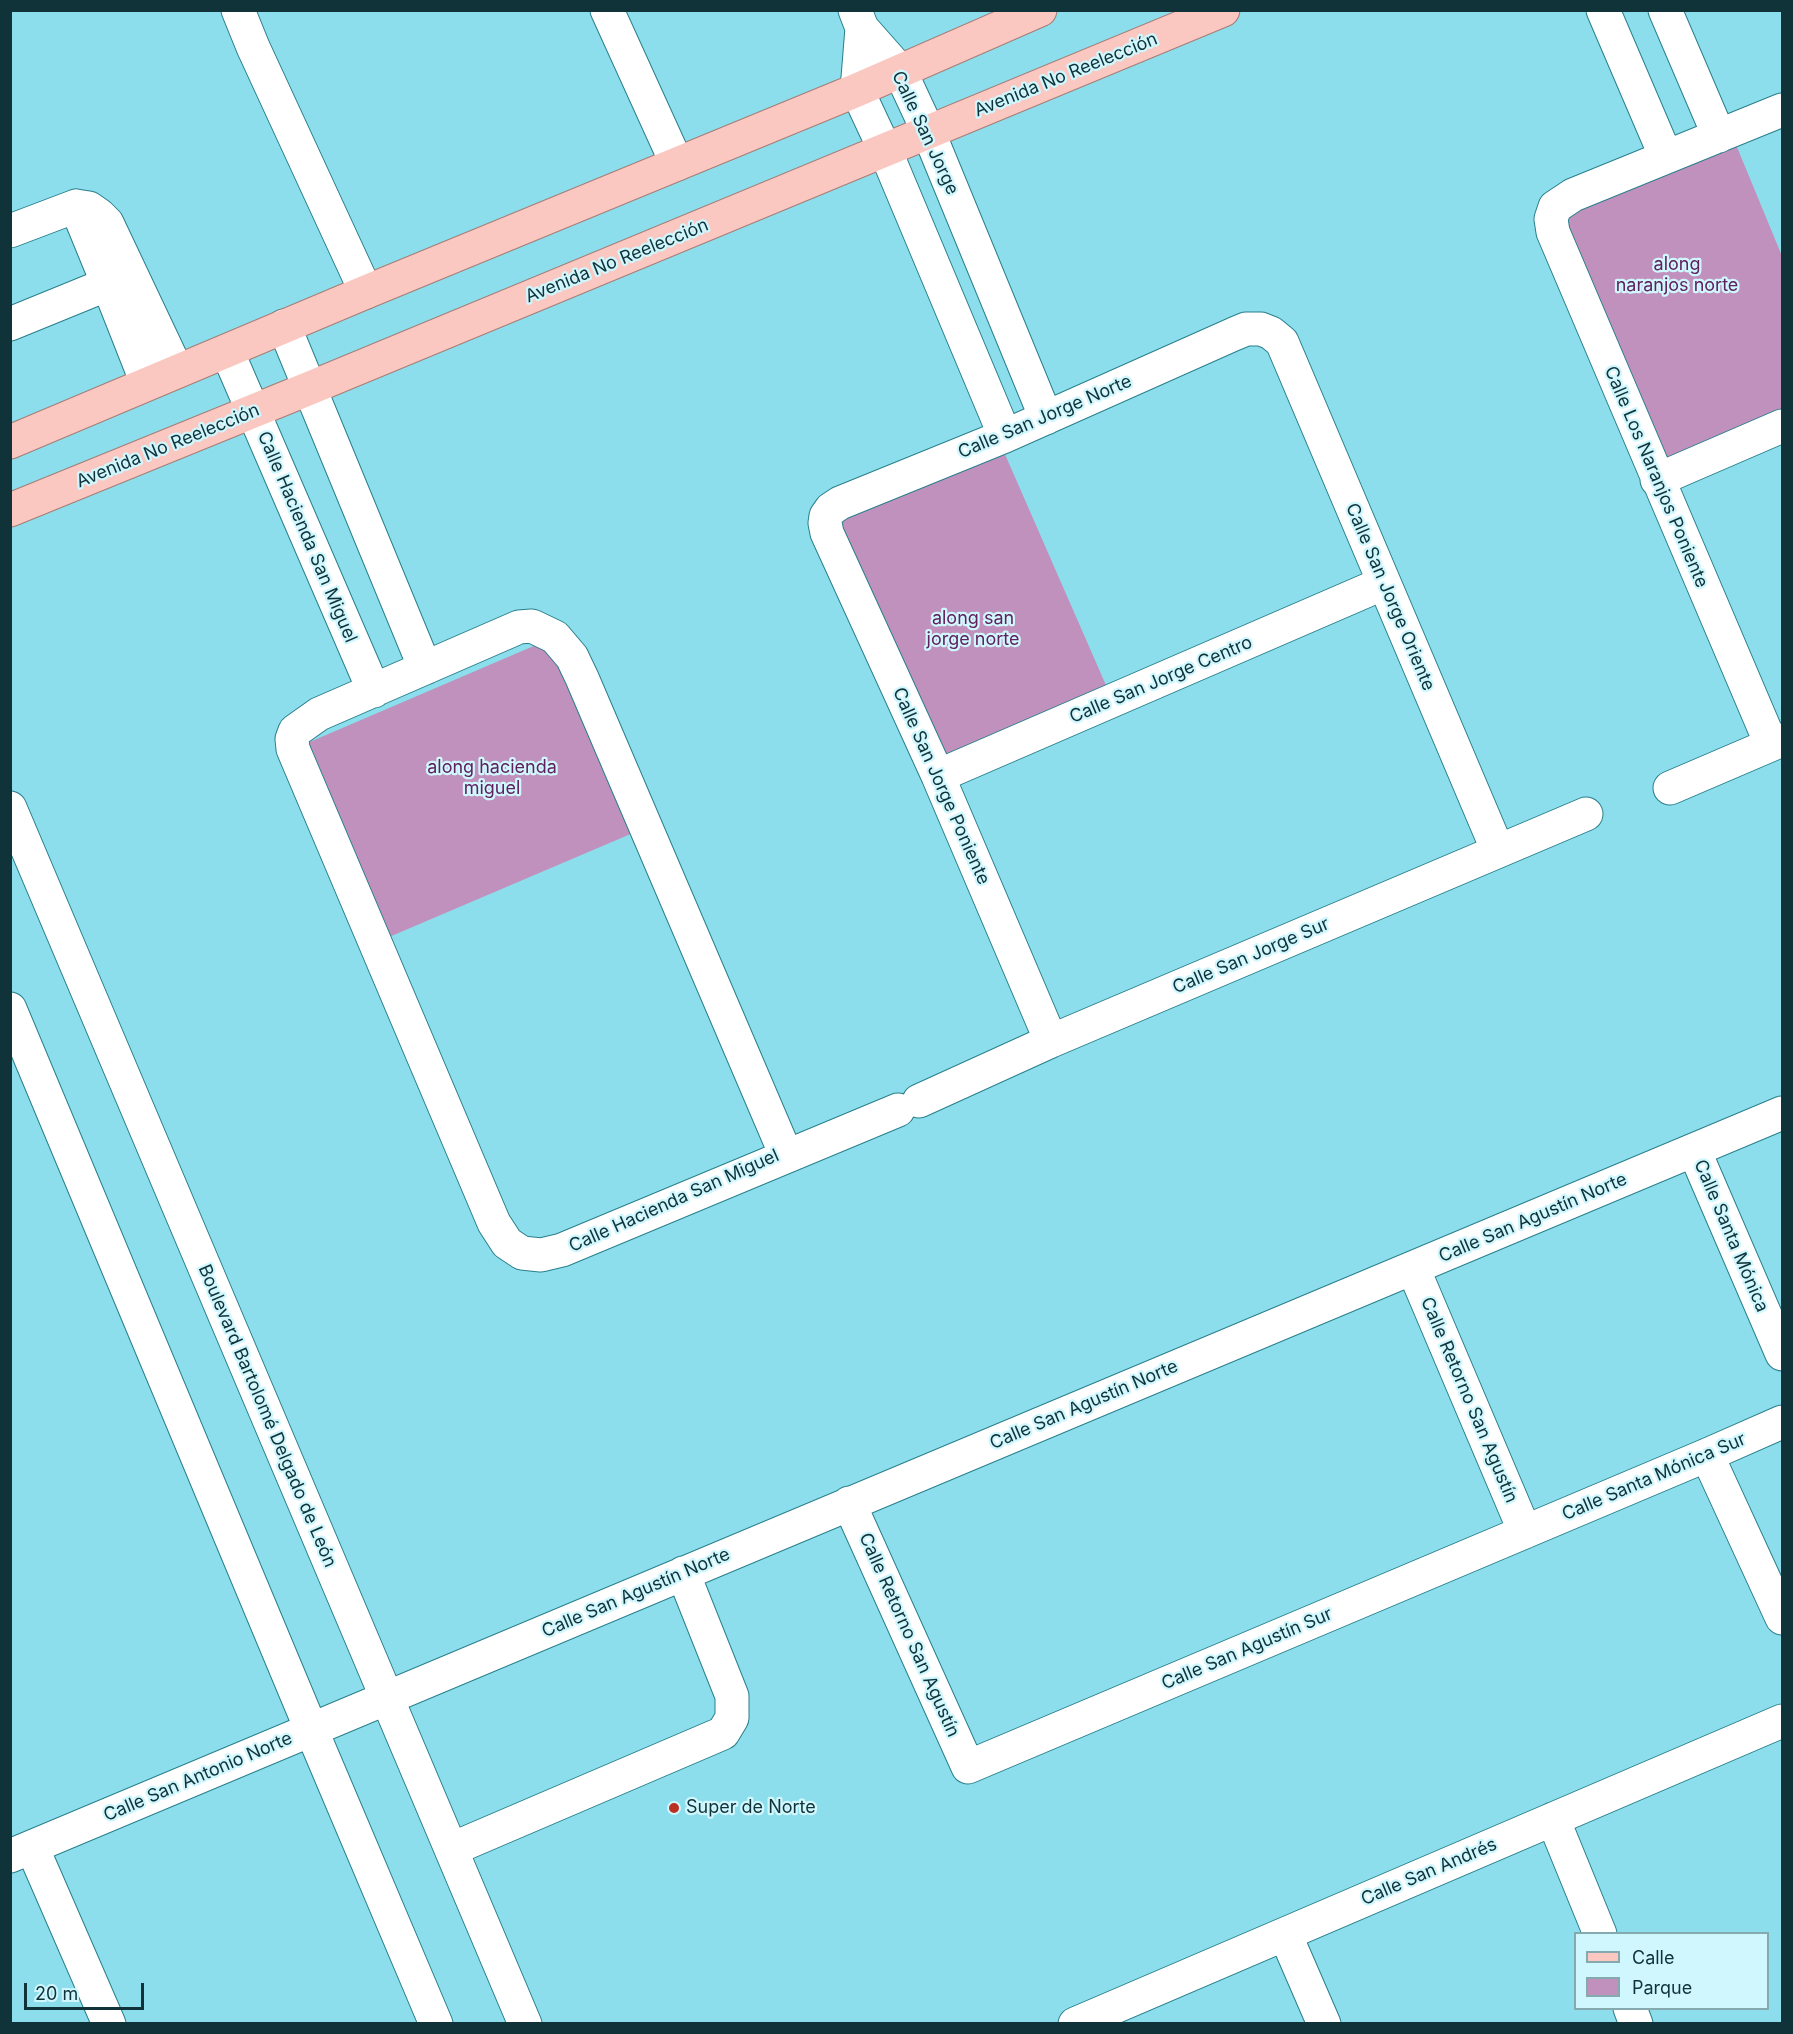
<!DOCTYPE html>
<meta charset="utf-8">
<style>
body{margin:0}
#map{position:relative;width:1793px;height:2034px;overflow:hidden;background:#8cdeec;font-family:Inter,sans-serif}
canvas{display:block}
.frame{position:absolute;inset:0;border:12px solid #103339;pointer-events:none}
.legend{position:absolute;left:1574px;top:1932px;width:195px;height:78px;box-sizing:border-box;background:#d1f7fe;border:2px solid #84a9af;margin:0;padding:8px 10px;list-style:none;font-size:18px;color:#103339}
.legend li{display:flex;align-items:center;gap:12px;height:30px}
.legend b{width:30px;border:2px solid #84a9af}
.scale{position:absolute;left:24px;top:1983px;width:120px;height:27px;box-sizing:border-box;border:3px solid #103339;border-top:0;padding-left:8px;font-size:18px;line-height:21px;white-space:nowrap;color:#103339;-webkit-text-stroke:4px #d1f7fe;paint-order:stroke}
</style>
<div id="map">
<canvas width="1793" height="2034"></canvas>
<div class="frame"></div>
<ul class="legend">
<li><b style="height:8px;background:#fac8c1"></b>Calle</li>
<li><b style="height:16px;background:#c191bd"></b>Parque</li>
</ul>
<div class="scale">20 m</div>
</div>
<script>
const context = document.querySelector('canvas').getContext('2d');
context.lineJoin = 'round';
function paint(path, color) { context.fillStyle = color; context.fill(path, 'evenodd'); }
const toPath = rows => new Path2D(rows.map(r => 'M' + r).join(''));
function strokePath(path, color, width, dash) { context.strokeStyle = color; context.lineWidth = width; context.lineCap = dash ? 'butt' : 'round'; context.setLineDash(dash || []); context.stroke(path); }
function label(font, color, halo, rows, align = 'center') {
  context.font = font + ' Inter,sans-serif'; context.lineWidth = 4.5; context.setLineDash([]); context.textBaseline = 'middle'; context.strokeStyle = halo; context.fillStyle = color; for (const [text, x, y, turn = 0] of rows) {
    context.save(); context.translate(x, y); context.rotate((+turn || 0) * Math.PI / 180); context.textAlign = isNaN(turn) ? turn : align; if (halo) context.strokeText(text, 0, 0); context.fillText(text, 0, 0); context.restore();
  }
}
const green = toPath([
 [1732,135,1782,256,1782,424,1648,480,1537,216],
 [997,436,1112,699,927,773,816,517],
 [550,639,633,833,382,940,298,747]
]);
const minor = toPath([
 [238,10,253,47,366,292],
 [607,10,677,164],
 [855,10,862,28,900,71,928,131,1046,418],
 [1603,10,1666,157],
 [1665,10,1719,136],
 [862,28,857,90,885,150,1005,436],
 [76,206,108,284],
 [10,231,76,206,89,208,99,215,107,223,177,371],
 [10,324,108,284,147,383],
 [284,326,425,668],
 [227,351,374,691],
 [1657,480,1782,426],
 [1771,744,1553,232,1551,219,1555,207,1573,195,1782,110],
 [938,776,1384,583],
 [1670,788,1782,740],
 [10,808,525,2024],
 [10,1009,311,1729,436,2024],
 [1051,1041,938,776,827,533,825,523,826,516,831,509,840,503,1005,436,1234,334,1246,329,1261,329,1271,333,1282,342,1498,851],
 [919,1101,1051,1041,1586,814],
 [1694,1150,1782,1354],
 [786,1155,582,678,572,657,555,637,532,626,519,627,319,714,295,731,292,739,293,749,494,1223,507,1243,522,1253,541,1255,562,1250,898,1110],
 [1413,1268,1525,1532],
 [1707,1455,1782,1618],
 [849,1503,968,1767,1707,1455,1782,1422],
 [1553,1819,1600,1934],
 [32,1847,109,2024],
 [452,1849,723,1733,732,1718,732,1696,683,1573],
 [10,1856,1782,1113],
 [1285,1934,1324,2024],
 [1630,2008,1636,2024],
 [1075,2024,1782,1721]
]);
const major = toPath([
 [10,442,366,292,857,90,1040,10],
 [10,510,310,388,1223,10]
]);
const markers = [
 [674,1808,6,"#bc2f23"]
];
const streetNames = [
 ["Avenida No Reelección",1066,75,-22],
 ["Calle San Jorge",925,133,65],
 ["Avenida No Reelección",617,261,-22],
 ["Calle San Jorge Norte",1045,417,-23],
 ["Avenida No Reelección",168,446,-22],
 ["Calle Los Naranjos Poniente",1656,477,67],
 ["Calle Hacienda San Miguel",307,537,67],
 ["Calle San Jorge Oriente",1390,597,67],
 ["Calle San Jorge Centro",1161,680,-23],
 ["Calle San Jorge Poniente",941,786,66],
 ["Calle San Jorge Sur",1251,956,-23],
 ["Calle Hacienda San Miguel",674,1201,-24],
 ["Calle San Agustín Norte",1533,1218,-23],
 ["Calle Santa Mónica",1731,1236,67],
 ["Calle Retorno San Agustín",1469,1400,67],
 ["Calle San Agustín Norte",1084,1405,-23],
 ["Boulevard Bartolomé Delgado de León",267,1416,67],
 ["Calle Santa Mónica Sur",1654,1477,-23],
 ["Calle San Agustín Norte",636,1593,-23],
 ["Calle Retorno San Agustín",909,1635,66],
 ["Calle San Agustín Sur",1247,1649,-23],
 ["Calle San Antonio Norte",198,1777,-23],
 ["Calle San Andrés",1429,1872,-23]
];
const parkNames = [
 ["along",1677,265],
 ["naranjos norte",1677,286],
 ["along san",973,619],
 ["jorge norte",973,640],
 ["along hacienda",492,768],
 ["miguel",492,789]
];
const poiNames = [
 ["Super de Norte",686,1808]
];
paint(green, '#c191bd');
strokePath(minor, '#297f8c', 35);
strokePath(major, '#a67c76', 35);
strokePath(minor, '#fff', 33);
strokePath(major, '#fac8c1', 33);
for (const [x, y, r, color] of markers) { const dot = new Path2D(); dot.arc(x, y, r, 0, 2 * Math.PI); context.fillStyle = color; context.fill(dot); strokePath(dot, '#d1f7fe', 2); }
label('18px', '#103339', '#d1f7fe', streetNames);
label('18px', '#60205d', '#d1f7fe', parkNames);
label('18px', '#103339', '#d1f7fe', poiNames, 'left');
</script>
